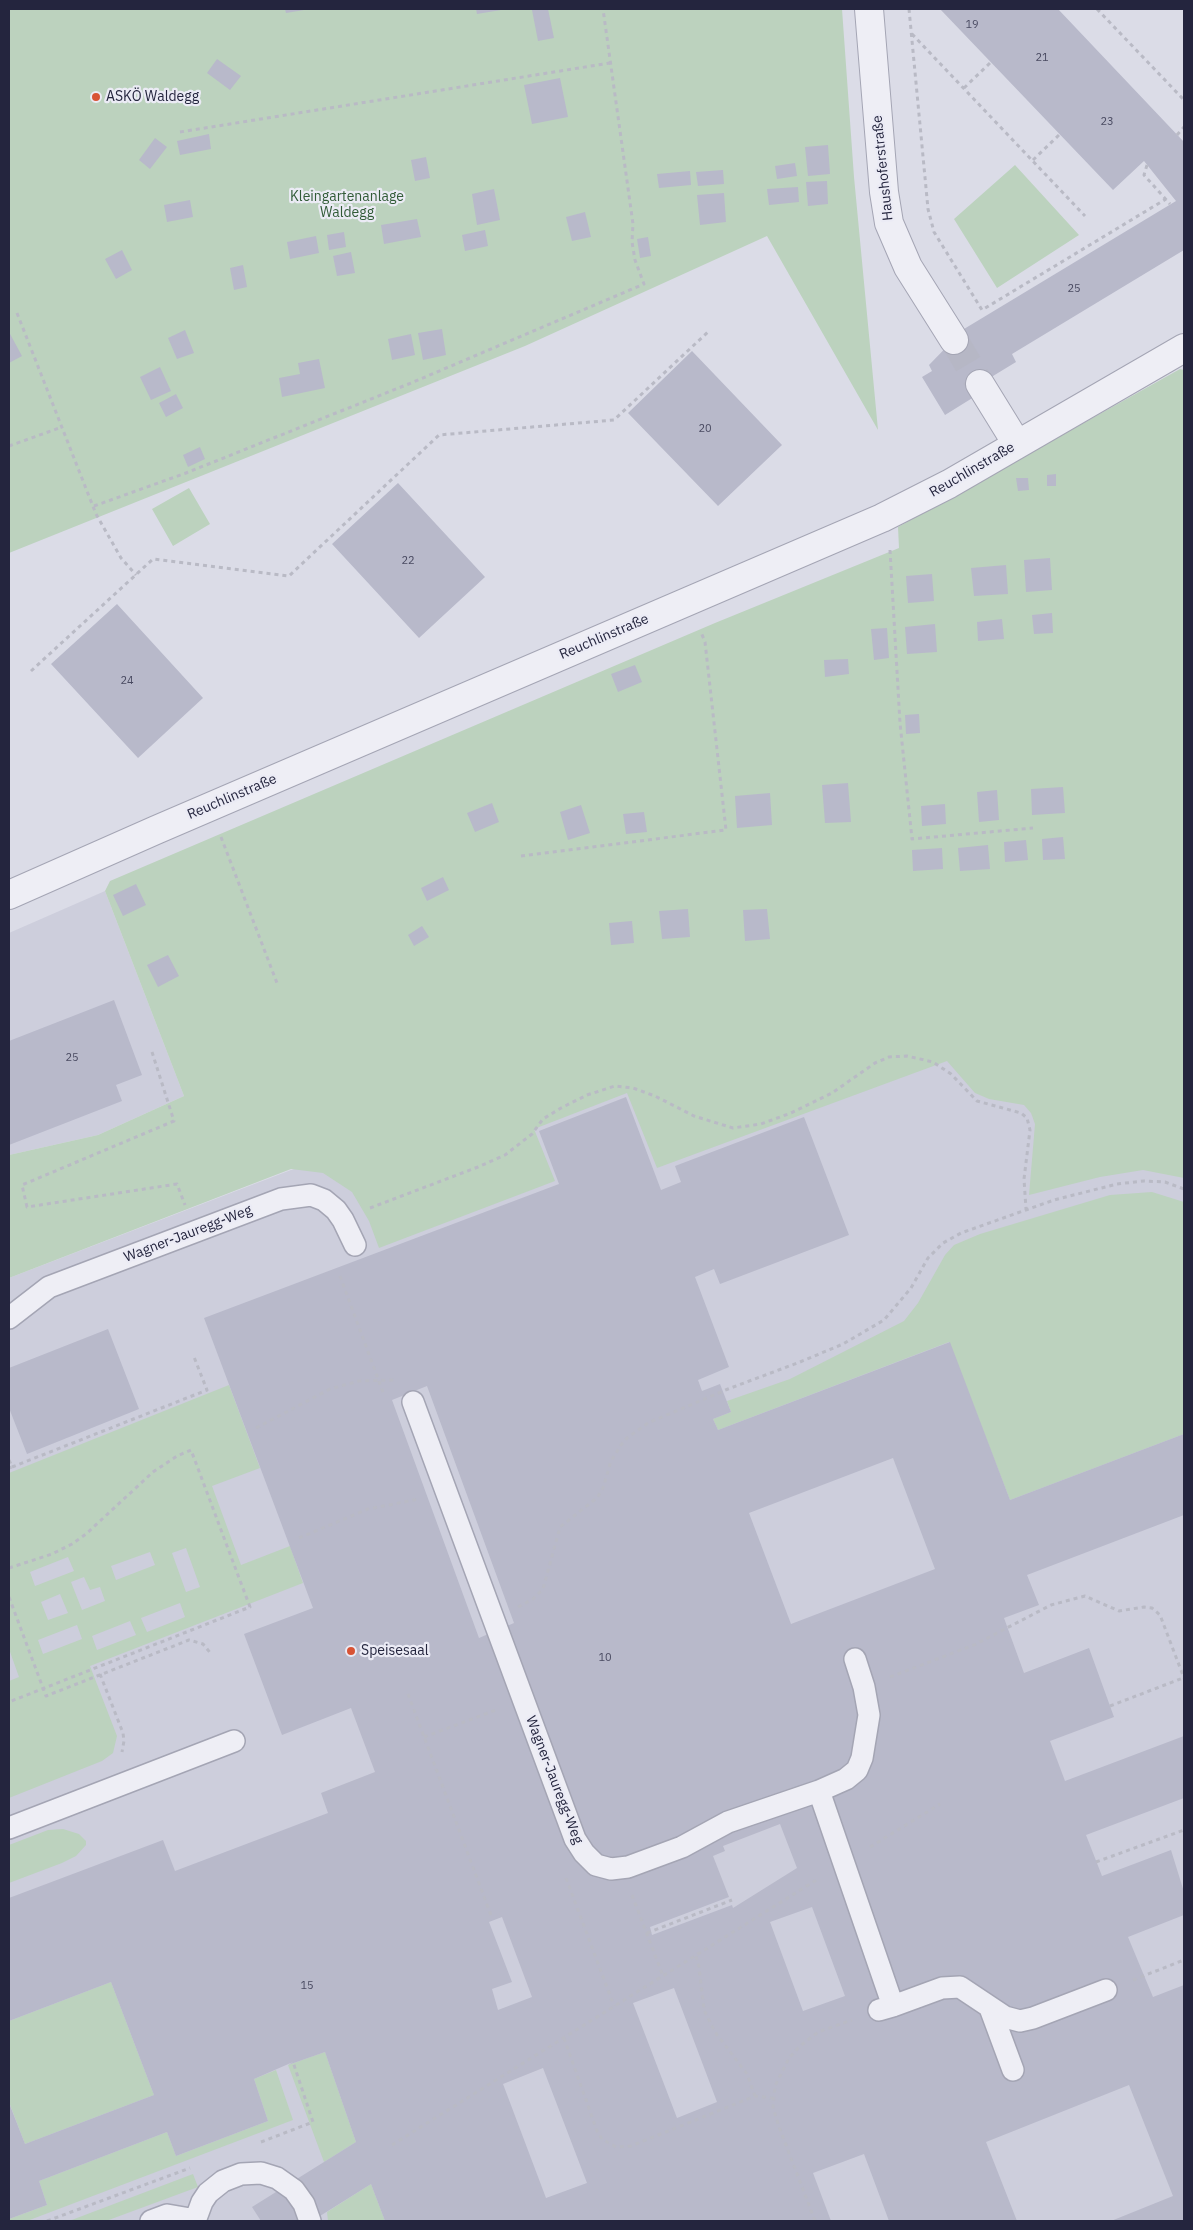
<!DOCTYPE html>
<meta charset="utf-8">
<style>
body{margin:0}
#map{position:relative;width:1193px;height:2230px;overflow:hidden;background:#dbdce7;font-family:"IBM Plex Sans",sans-serif}
canvas{display:block}
.frame{position:absolute;inset:0;border:10px solid #24253e;pointer-events:none}
</style>
<div id="map">
<canvas width="1193" height="2230"></canvas>
<div class="frame"></div>
</div>
<script>
const context = document.querySelector('canvas').getContext('2d');
context.lineJoin = 'round';
function paint(path, color) { context.fillStyle = color; context.fill(path, 'evenodd'); }
const toPath = rows => new Path2D(rows.map(r => 'M' + r).join(''));
function strokePath(path, color, width, dash) { context.strokeStyle = color; context.lineWidth = width; context.lineCap = dash ? 'butt' : 'round'; context.setLineDash(dash || []); context.stroke(path); }
function label(font, color, halo, rows, align = 'center') {
  context.font = font + ' "IBM Plex Sans",sans-serif'; context.lineWidth = 4.5; context.setLineDash([]); context.textBaseline = 'middle'; context.strokeStyle = halo; context.fillStyle = color; for (const [text, x, y, turn = 0] of rows) {
    context.save(); context.translate(x, y); context.rotate((+turn || 0) * Math.PI / 180); context.textAlign = isNaN(turn) ? turn : align; if (halo) context.strokeText(text, 0, 0); context.fillText(text, 0, 0); context.restore();
  }
}
const built = toPath([
 [1184,864,1184,2221,9,2221,9,1278,291,1170],
 [105,891,184,1096,98,1135,9,1155,9,933]
]);
const green = toPath([
 [9,9,842,9,854,177,878,430,767,236,525,346,9,553],
 [1015,165,1079,235,997,288,954,219],
 [1180,369,1184,370,1184,1178,1143,1170,1100,1177,1029,1195,1035,1124,1031,1113,1024,1105,989,1099,975,1093,947,1061,657,1168,627,1093,534,1129,555,1181,379,1248,369,1221,352,1192,323,1173,291,1169,9,1278,9,1155,98,1135,184,1096,105,891,110,881,715,623,899,548,898,527],
 [189,488,210,524,173,546,152,509],
 [1152,1192,1184,1202,1184,1434,1010,1500,949,1342,718,1430,713,1419,731,1412,727,1401,790,1379,904,1321,918,1303,945,1255,954,1245,980,1234,1110,1195],
 [229,1385,260,1468,212,1486,241,1565,290,1546,303,1583,90,1666,117,1736,113,1753,102,1761,9,1798,9,1681,19,1677,9,1649,9,1473],
 [186,1548,200,1587,186,1592,172,1553],
 [150,1552,155,1565,116,1580,111,1566],
 [68,1557,74,1571,35,1586,30,1572],
 [84,1577,90,1590,100,1587,105,1601,82,1610,71,1582],
 [60,1594,68,1613,48,1620,41,1602],
 [180,1603,185,1617,147,1632,141,1618],
 [130,1621,136,1635,97,1650,92,1636],
 [77,1625,82,1639,43,1654,38,1640],
 [63,1829,79,1834,86,1841,86,1845,76,1856,62,1863,9,1883,9,1845,48,1830],
 [111,1982,154,2095,25,2144,9,2102,9,2021],
 [325,2052,356,2142,324,2162,288,2065],
 [276,2070,293,2120,27,2221,9,2221,9,2219,47,2205,39,2181,167,2132,176,2156,268,2121,254,2079],
 [193,2174,198,2187,106,2221,69,2221],
 [371,2184,385,2221,328,2221,327,2212]
]);
const building = toPath([
 [285,9,304,9,304,10,286,13],
 [476,9,501,9,501,10,477,14],
 [538,9,548,9,554,38,538,41,532,10],
 [940,9,1058,9,1184,142,1184,250,1012,354,1016,362,970,390,974,397,945,415,922,377,932,371,929,365,964,329,1176,201,1144,161,1113,190],
 [217,59,241,76,230,90,207,73],
 [560,78,568,117,532,124,524,85],
 [209,134,211,149,180,155,177,141],
 [155,138,167,147,150,169,139,160],
 [828,145,830,174,808,176,805,147],
 [426,157,430,178,415,181,411,160],
 [795,163,797,176,777,179,775,166],
 [723,170,724,184,698,186,696,172],
 [690,171,691,185,659,188,657,174],
 [827,181,828,204,808,206,806,182],
 [798,187,799,202,769,205,767,189],
 [494,189,500,220,477,225,472,194],
 [724,193,726,222,700,225,697,195],
 [190,200,193,217,167,222,164,205],
 [585,212,591,237,572,241,566,217],
 [417,219,421,237,384,244,381,225],
 [485,230,488,246,465,251,462,235],
 [344,232,346,247,329,250,327,235],
 [316,236,319,253,290,259,287,242],
 [648,237,651,256,640,258,637,239],
 [122,250,132,270,116,279,105,259],
 [351,252,355,273,337,276,333,256],
 [243,265,247,287,234,290,230,268],
 [442,329,446,355,423,360,418,333],
 [185,330,194,353,177,359,168,338],
 [9,332,22,356,9,363],
 [411,334,415,355,392,360,388,339],
 [692,351,782,445,718,506,628,413],
 [319,359,325,388,282,397,279,378,300,374,298,363],
 [160,367,171,391,151,400,140,377],
 [176,394,183,408,166,417,159,403],
 [200,447,205,459,188,467,183,455],
 [1056,474,1056,486,1047,486,1047,475],
 [1016,478,1028,478,1029,490,1018,491],
 [398,483,485,577,419,638,332,544],
 [1050,558,1052,590,1026,592,1024,560],
 [1006,565,1008,594,974,596,971,568],
 [932,574,934,601,908,603,906,576],
 [117,604,203,698,138,758,51,664],
 [1052,613,1053,633,1034,634,1032,615],
 [1002,619,1004,639,978,641,977,622],
 [935,624,937,652,907,654,905,627],
 [887,628,889,658,874,660,871,629],
 [848,659,849,674,825,677,824,660],
 [635,665,642,682,618,692,611,674],
 [919,714,920,733,906,734,905,715],
 [848,783,851,822,825,823,822,785],
 [1063,787,1065,813,1032,815,1031,789],
 [997,790,999,820,979,822,977,792],
 [770,793,772,825,737,828,735,796],
 [492,803,499,822,475,832,467,813],
 [945,804,946,824,922,826,921,806],
 [581,805,590,833,568,840,560,812],
 [644,812,647,832,626,834,623,814],
 [1063,837,1065,859,1043,860,1042,839],
 [1026,840,1028,860,1005,862,1004,842],
 [988,845,990,869,960,871,958,848],
 [942,848,943,869,913,871,912,850],
 [443,877,449,890,427,901,421,888],
 [136,884,146,905,123,916,113,895],
 [688,909,690,937,662,939,659,911],
 [767,909,770,939,745,941,743,910],
 [632,921,634,943,611,945,609,923],
 [422,926,429,937,414,946,408,935],
 [168,955,179,976,158,987,147,965],
 [114,1000,142,1075,116,1085,122,1101,9,1145,9,1041],
 [626,1097,661,1190,681,1182,675,1166,804,1117,849,1235,720,1284,714,1269,695,1277,729,1367,698,1380,702,1391,720,1384,731,1412,713,1419,718,1430,950,1342,1010,1500,1184,1434,1184,1515,1027,1575,1039,1605,1004,1618,1024,1673,1089,1648,1114,1717,1050,1741,1065,1781,1184,1736,1184,1798,1086,1835,1102,1876,1171,1850,1184,1892,1184,1915,1128,1937,1153,1997,1184,1985,1184,2221,1111,2221,1173,2196,1129,2085,986,2142,1017,2221,889,2221,864,2154,813,2173,831,2221,385,2221,371,2184,312,2221,261,2221,252,2207,356,2142,325,2052,288,2065,293,2062,254,2079,268,2121,176,2156,167,2132,39,2181,47,2205,9,2219,9,2103,25,2144,154,2095,111,1982,9,2021,9,1898,163,1840,175,1871,328,1813,321,1793,375,1772,351,1708,282,1735,244,1634,313,1608,204,1318,559,1184,539,1131],
 [427,1386,514,1623,479,1638,392,1400],
 [893,1458,935,1569,791,1624,749,1513],
 [780,1824,797,1868,733,1908,732,1905,652,1935,650,1927,729,1897,713,1856,725,1851,723,1846],
 [812,1907,845,1996,803,2011,770,1922],
 [502,1917,532,1997,498,2010,492,1989,512,1982,489,1922],
 [674,1988,717,2102,677,2118,633,2003],
 [543,2068,587,2183,546,2198,503,2084],
 [108,1329,139,1409,27,1454,9,1408,9,1368]
]);
const minorTunnel = toPath([
 [954,340,980,384]
]);
const path = toPath([
 [909,9,928,209,934,232,982,310,1166,199],
 [1097,9,1184,100],
 [912,34,1085,216],
 [964,88,991,62],
 [180,132,610,63],
 [1177,135,1184,127],
 [1033,160,1060,134],
 [1147,165,1144,175,1170,204],
 [17,313,96,514,121,558,136,575],
 [9,446,62,427],
 [94,506,186,473,411,383,644,284,635,260,632,242,633,224,603,9],
 [890,550,900,723,912,839,1033,828],
 [31,671,153,559,289,576,439,435,614,420,710,330],
 [221,837,277,983],
 [521,856,726,830,705,642,701,632],
 [152,1052,174,1121,22,1185,27,1207,177,1184,185,1205],
 [370,1208,478,1167,505,1155,532,1134,543,1119,561,1108,587,1095,615,1086,633,1088,655,1096,694,1116,733,1128,761,1124,791,1113,832,1093,875,1063,889,1057,907,1056,933,1062,951,1074,977,1101,1021,1113,1027,1118,1030,1130,1024,1179,1026,1209],
 [340,1276,384,1395],
 [256,1428,330,1389,359,1381,394,1380],
 [9,1460,12,1467,9,1468],
 [12,1467,207,1390,194,1357],
 [299,1538,368,1509,419,1499],
 [9,1568,52,1554,72,1544,86,1534,153,1472,177,1456,191,1450,250,1607,9,1702],
 [9,1597,46,1696,189,1640,203,1644,212,1655],
 [518,1607,533,1599,543,1589,560,1527,597,1498,603,1488,611,1461,621,1445,627,1438,648,1423,728,1389,800,1362,843,1344,884,1320,911,1288,928,1258,943,1243,961,1233,1054,1200,1117,1184,1144,1181,1165,1182,1184,1189],
 [100,1674,123,1733,124,1741,122,1752],
 [890,1677,974,1645,1051,1605,1085,1596,1119,1611,1144,1607,1152,1608,1160,1615,1184,1678],
 [408,1694,492,1918],
 [1110,1706,1183,1678],
 [424,1737,496,1710],
 [870,1847,940,1804],
 [1096,1862,1184,1830],
 [566,1878,614,2006],
 [632,1895,663,1976],
 [647,1933,732,1900],
 [696,1956,699,1967,704,2010,715,2032,747,2074,755,2096],
 [1133,1980,1184,1960],
 [564,2038,597,2131,602,2139,616,2147,631,2146,755,2096,773,2098],
 [261,2142,313,2122,293,2062],
 [392,2145,818,1879],
 [47,2221,190,2168],
 [815,2221,778,2124,773,2107,775,2086,789,2058,800,2046,818,2032,852,2020]
]);
const service = toPath([
 [9,1318,49,1287,281,1199,311,1195,324,1200,336,1210,343,1220,355,1245],
 [413,1402,575,1839,584,1853,596,1865,611,1869,628,1867,682,1847,728,1822,819,1791,846,1779,857,1770,862,1758,869,1715,864,1687,855,1659],
 [819,1791,893,2006,879,2010],
 [9,1828,234,1741],
 [893,2006,942,1988,960,1987,1005,2017,1020,2021,1033,2018,1106,1990],
 [990,2008,1013,2070],
 [151,2221,167,2215,196,2220],
 [195,2221,202,2202,208,2193,223,2181,241,2174,261,2173,277,2178,294,2190,304,2204,310,2221]
]);
const minor = toPath([
 [869,9,884,192,889,223,908,267,954,340],
 [980,384,1017,444],
 [9,895,156,830,882,518,949,484,1184,348]
]);
const markers = [
 [96,97,5,"#d85335"],
 [351,1651,5,"#d85335"]
];
const numberNames = [
 ["19",972,25],
 ["21",1042,58],
 ["23",1107,122],
 ["25",1074,289],
 ["20",705,429],
 ["22",408,561],
 ["24",127,681],
 ["25",72,1058],
 ["10",605,1658],
 ["15",307,1986]
];
const poiNames = [
 ["ASKÖ Waldegg",106,97],
 ["Speisesaal",361,1651]
];
const streetNames = [
 ["Haushoferstraße",883,168,-96],
 ["Reuchlinstraße",972,470,-30],
 ["Reuchlinstraße",604,637,-23],
 ["Reuchlinstraße",232,797,-23],
 ["Wagner-Jauregg-Weg",188,1234,-21],
 ["Wagner-Jauregg-Weg",554,1780,69]
];
const parkNames = [
 ["Kleingartenanlage",347,197],
 ["Waldegg",347,213]
];
paint(built, '#cdcedc');
paint(green, '#bcd2be');
paint(building, '#b8b9ca');
strokePath(minorTunnel, '#b6b7c5', 28, [28, 14]);
strokePath(service, '#a4a5b4', 24);
strokePath(minor, '#a4a5b4', 30);
strokePath(path, '#b9bac5', 3, [4, 4]);
strokePath(service, '#eeeef5', 21);
strokePath(minor, '#eeeef5', 28);
for (const [x, y, r, color] of markers) { const dot = new Path2D(); dot.arc(x, y, r, 0, 2 * Math.PI); context.fillStyle = color; context.fill(dot); strokePath(dot, '#ebebf5', 2); }
label('11px', '#494a61', null, numberNames);
label('14px', '#24253e', '#ebebf5', poiNames, 'left');
label('14px', '#24253e', '#ebebf5', streetNames);
label('14px', '#315b37', '#ebebf5', parkNames);
</script>
